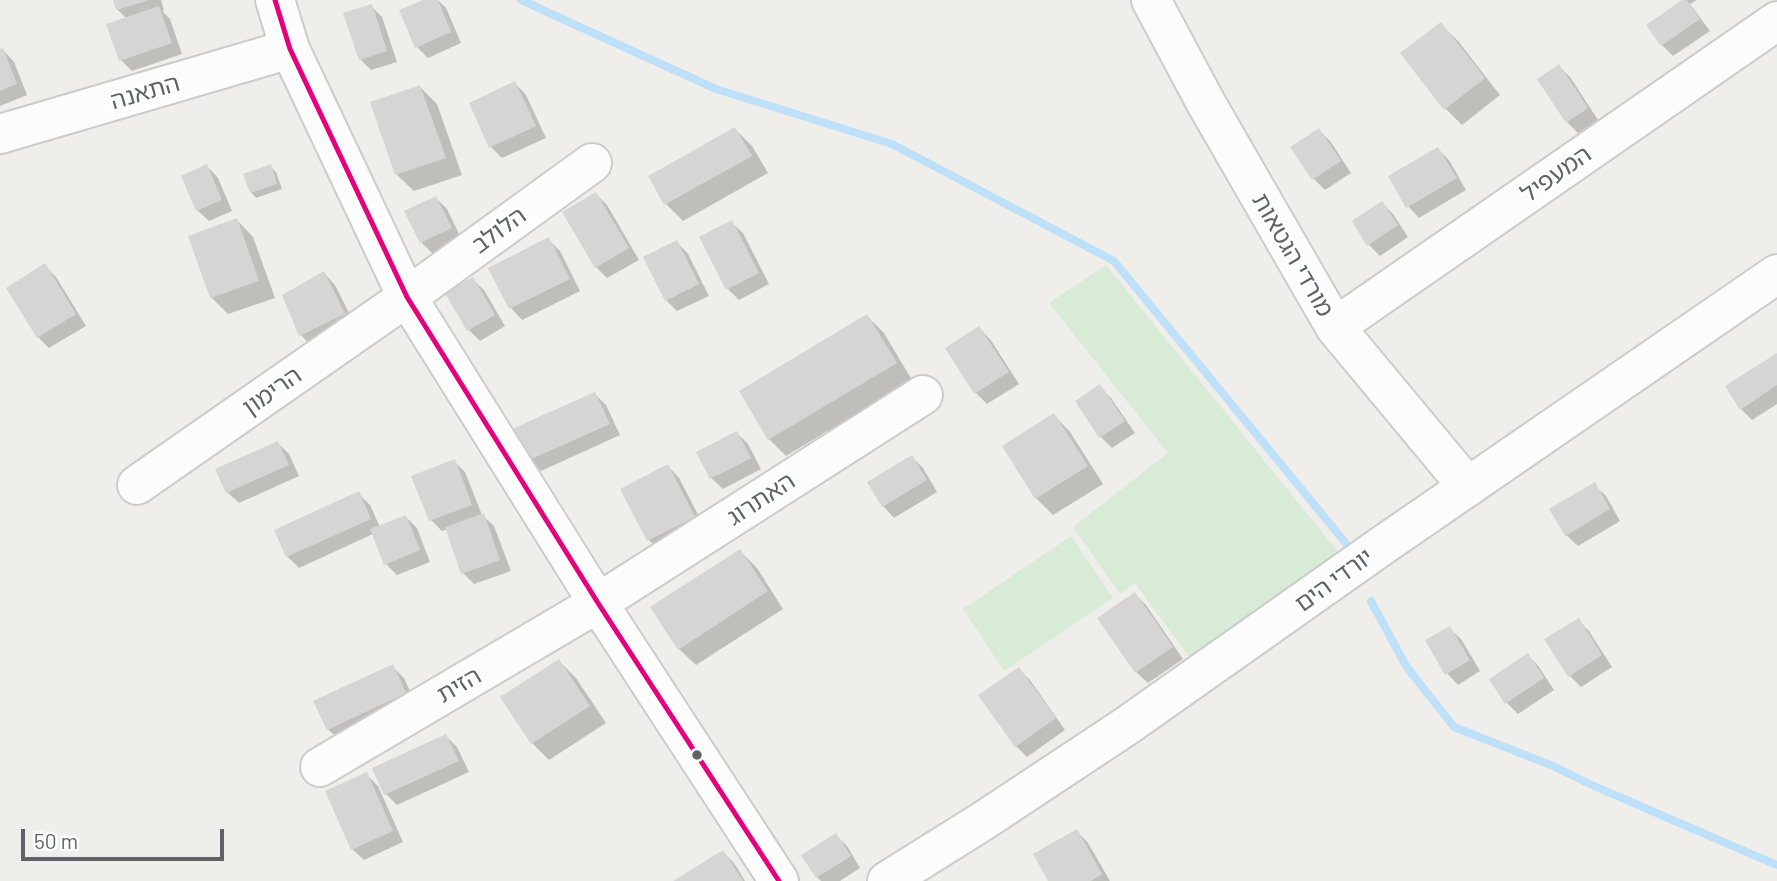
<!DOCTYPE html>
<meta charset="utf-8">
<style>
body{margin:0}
#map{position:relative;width:1777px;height:881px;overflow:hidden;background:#efeeea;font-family:Barlow,sans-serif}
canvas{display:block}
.scale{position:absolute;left:21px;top:829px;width:203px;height:32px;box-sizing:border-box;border:4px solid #5f6368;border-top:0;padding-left:9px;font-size:21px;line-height:24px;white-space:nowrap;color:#5f6368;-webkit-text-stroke:5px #fff;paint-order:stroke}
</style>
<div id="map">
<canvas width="1777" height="881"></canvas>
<div class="scale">50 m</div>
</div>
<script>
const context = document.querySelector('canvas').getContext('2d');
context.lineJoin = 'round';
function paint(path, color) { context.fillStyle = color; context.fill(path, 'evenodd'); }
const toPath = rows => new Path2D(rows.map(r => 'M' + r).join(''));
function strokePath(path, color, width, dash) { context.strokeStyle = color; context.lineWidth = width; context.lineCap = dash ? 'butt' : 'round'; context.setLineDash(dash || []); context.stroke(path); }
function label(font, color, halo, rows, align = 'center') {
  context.font = font + ' Barlow,"Noto Sans Hebrew",sans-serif'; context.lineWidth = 5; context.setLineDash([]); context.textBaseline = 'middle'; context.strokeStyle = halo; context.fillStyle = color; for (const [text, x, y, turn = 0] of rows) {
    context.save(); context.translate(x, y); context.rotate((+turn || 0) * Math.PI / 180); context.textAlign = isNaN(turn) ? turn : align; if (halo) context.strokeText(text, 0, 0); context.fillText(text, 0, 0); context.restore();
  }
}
const green = toPath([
 [1106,265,1339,553,1190,658,1135,583,1120,594,1073,527,1168,453,1049,303],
 [1071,536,1113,598,1004,671,963,609]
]);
const shadow = toPath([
 [115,0,161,0,164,10,162,11,170,19,182,54,132,71,121,60,127,19,117,9],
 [428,0,438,0,446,8,461,43,428,58,417,47],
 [1683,0,1697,0,1690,4,1710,31,1673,56,1662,45],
 [371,6,382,17,397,62,371,70,360,59],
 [1441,24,1458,41,1500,95,1462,125,1445,108],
 [3,50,14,62,27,95,0,106,0,51],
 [1559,66,1570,77,1598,120,1578,133,1567,122],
 [515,83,526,95,546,138,502,158,491,147,471,104],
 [420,87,437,104,462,175,414,191,397,175,372,104],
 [735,129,752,146,768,173,683,221,666,204],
 [1319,130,1330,141,1351,173,1325,190,1314,179,1292,148],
 [1438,149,1449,160,1466,190,1419,218,1408,206],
 [207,166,218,178,232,211,209,221,197,210],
 [270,166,276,172,282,189,256,198,251,192],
 [596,194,607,205,639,260,607,278,596,267],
 [436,198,447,209,462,240,432,253,421,242],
 [1382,203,1393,214,1408,237,1380,256,1369,245],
 [237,220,253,237,275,298,228,314,211,297],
 [731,222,743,233,769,284,739,300,728,289],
 [549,240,560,251,580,291,522,320,511,308,491,269],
 [677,242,688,254,709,296,677,311,666,300],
 [45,266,56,277,86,326,49,348,38,337],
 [324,273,335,285,355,325,312,347,301,335,284,296],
 [472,279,484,290,505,326,480,341,469,330,447,294],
 [867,316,884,333,912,380,786,456,769,439],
 [979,328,990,339,1019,384,987,404,976,393,947,349],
 [1777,355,1777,404,1752,420,1741,409],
 [1100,387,1111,398,1135,433,1112,448,1101,437,1077,402],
 [595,394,606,405,620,435,541,471,530,459],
 [1054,415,1070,432,1103,484,1053,515,1036,498],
 [737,433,748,444,761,469,723,489,711,478],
 [278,443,289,454,299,476,239,503,227,492],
 [912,457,923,468,937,492,894,518,883,506,869,483],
 [454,461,465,472,482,515,494,526,511,571,474,584,463,573,448,529,442,531,431,520],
 [668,466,679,478,705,528,660,551,649,540],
 [1594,485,1606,496,1620,521,1578,546,1566,535],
 [359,494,370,505,380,527,406,517,417,528,430,562,397,575,386,564,373,534,299,568,287,556,276,531],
 [740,551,757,568,783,609,696,665,679,649],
 [1135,594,1146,605,1183,659,1148,683,1136,672,1099,619],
 [1578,620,1589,631,1612,667,1581,687,1569,675],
 [1449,628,1461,639,1480,671,1458,685,1447,673],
 [1528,655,1539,667,1554,690,1518,714,1507,703],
 [559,661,576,678,606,723,549,760,532,743],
 [392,666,404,678,416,705,339,740,328,729],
 [1019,669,1030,680,1065,730,1027,757,1016,746],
 [446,736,457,747,469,772,397,805,386,794],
 [367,775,378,786,403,842,364,860,352,849],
 [1077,831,1088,843,1110,881,1050,881],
 [836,835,847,846,860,868,840,881,821,881,817,877],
 [723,852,734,863,745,881,677,881]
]);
const stream = toPath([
 [521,0,716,89,892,144,1114,261,1349,547],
 [1371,601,1406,666,1454,727,1553,766,1594,786,1777,865]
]);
const building = toPath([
 [113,0,147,0,147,1,116,10],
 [423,0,438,0,451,32,415,48,399,10],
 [1682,0,1687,0,1700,19,1661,46,1646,25],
 [372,4,387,51,359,60,343,13],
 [159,6,172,43,119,61,106,24],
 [1441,22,1485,78,1444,110,1400,53],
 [3,48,17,84,0,91,0,49],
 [1559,64,1588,108,1566,123,1537,79],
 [515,81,536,126,489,148,469,103],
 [420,85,446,158,395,175,370,102],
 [735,127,752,156,664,205,648,176],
 [1319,128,1341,161,1312,180,1290,147],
 [1438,147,1457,178,1406,208,1388,176],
 [207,164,222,200,196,211,181,176],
 [271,164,277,184,250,193,243,174],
 [596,192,629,248,595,268,562,212],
 [436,196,452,228,420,243,404,211],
 [1382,201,1398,225,1367,246,1352,221],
 [237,218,259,281,210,298,188,236],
 [732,220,759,273,726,290,699,237],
 [549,237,570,279,509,309,488,268],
 [677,240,699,284,665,301,643,257],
 [45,263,76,314,37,338,6,288],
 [324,271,345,314,299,336,282,295],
 [473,277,495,315,467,331,445,293],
 [867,314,897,363,768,440,739,391],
 [979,326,1009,372,974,394,945,348],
 [1777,353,1777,385,1740,410,1725,386],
 [1100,384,1125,421,1099,438,1075,401],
 [595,392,610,424,529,460,514,428],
 [1054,413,1088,466,1035,499,1002,446],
 [737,431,751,458,710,479,696,452],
 [278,441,289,465,226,493,215,469],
 [912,455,927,480,882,507,867,482],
 [455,459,472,505,429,521,411,476],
 [668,464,695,517,647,541,620,489],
 [1595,482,1610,509,1565,536,1549,509],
 [359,491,371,519,286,557,274,530],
 [484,513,500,560,461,574,445,527],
 [406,515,420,550,384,565,370,529],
 [740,549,768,591,678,650,650,607],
 [1135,592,1173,647,1135,673,1097,618],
 [1579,618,1602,655,1568,677,1544,639],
 [1450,626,1470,660,1445,675,1425,640],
 [1528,653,1544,678,1505,704,1489,679],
 [559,659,590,706,531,744,500,697],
 [393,664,406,693,327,730,313,701],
 [1019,667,1056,718,1015,747,978,695],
 [446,734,459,761,384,795,372,768],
 [367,772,393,831,351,850,325,791],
 [1077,829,1102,874,1091,881,1048,881,1033,854],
 [836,833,851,856,816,878,801,855],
 [723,850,743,881,673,881]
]);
const minor = toPath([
 [275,0,290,49,407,297,598,603,779,881],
 [1151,0,1206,103,1335,327,1468,487],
 [0,134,290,49],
 [1335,327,1777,21],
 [137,485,407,297,592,163],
 [320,767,598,603,923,395],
 [887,881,983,821,1125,727,1383,545,1777,274]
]);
const bus1 = toPath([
 [275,0,290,49,407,297,598,603,779,881]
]);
const markers = [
 [697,755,6,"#5f6368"]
];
const streetNames = [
 ["התאנה",145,92,-16],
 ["המעפיל",1556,174,-35],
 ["הלולב",499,230,-36],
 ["מורדי הגטאות",1293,255,60],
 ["הרימון",272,391,-35],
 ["האתרוג",761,499,-33],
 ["יורדי הים",1334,580,-36],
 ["הזית",459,685,-30]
];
paint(green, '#d8ebd6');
paint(shadow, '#0003');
strokePath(stream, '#bfe0f9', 8);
paint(building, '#d6d5d3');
strokePath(minor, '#cbcccc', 42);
strokePath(minor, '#fdfcfc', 38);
strokePath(bus1, '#e5007d', 5);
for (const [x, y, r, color] of markers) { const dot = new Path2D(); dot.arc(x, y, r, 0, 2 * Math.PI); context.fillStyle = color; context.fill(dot); strokePath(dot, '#fff', 2.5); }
label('24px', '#5f6368', '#fff', streetNames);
</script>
